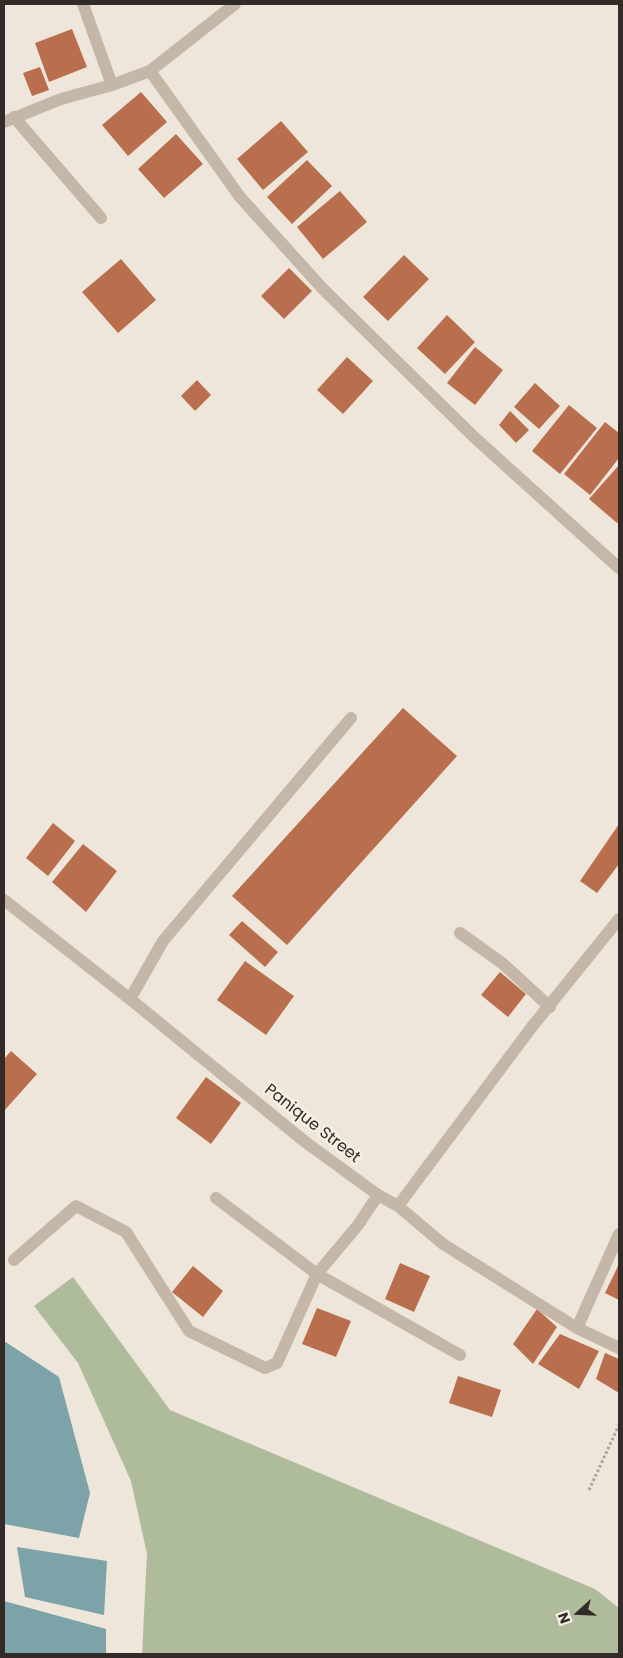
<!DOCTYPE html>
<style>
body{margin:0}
#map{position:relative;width:623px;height:1658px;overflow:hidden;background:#eee6da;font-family:Poppins,sans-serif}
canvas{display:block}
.frame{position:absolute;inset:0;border:5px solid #322b27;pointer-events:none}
.north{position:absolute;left:553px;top:1588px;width:50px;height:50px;-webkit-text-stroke:4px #f7f0e5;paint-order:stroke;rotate:250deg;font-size:14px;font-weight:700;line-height:20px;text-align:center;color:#322b27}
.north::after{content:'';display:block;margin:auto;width:18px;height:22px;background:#322b27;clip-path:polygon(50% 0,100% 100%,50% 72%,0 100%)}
</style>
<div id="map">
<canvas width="623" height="1658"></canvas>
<div class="frame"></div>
<div class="north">N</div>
</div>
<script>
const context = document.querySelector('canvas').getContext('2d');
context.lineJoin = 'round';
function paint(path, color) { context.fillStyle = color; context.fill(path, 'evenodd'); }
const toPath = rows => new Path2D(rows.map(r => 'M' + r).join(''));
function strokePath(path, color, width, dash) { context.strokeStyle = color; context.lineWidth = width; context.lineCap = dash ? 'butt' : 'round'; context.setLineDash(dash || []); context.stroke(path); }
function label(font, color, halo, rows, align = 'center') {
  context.font = font + ' Poppins,sans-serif'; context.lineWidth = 5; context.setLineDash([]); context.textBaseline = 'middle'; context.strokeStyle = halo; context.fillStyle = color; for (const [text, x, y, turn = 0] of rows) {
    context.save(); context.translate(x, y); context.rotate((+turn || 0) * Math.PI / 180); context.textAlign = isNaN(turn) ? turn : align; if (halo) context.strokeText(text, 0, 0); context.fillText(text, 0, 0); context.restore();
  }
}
const green = toPath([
 [73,1277,170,1410,595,1589,619,1608,619,1654,142,1654,147,1554,131,1481,78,1363,34,1306]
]);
const water = toPath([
 [4,1341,59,1377,90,1493,79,1538,4,1524],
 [17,1547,107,1561,104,1615,25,1597],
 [4,1601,106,1629,106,1654,4,1654]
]);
const building = toPath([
 [72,29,87,67,49,82,35,43],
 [40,67,49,90,32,96,23,73],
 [141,92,167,122,128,156,102,125],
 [281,121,308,152,263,190,237,159],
 [176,134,203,164,164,198,138,169],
 [307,160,332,186,292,224,267,197],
 [340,191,367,222,323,259,297,227],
 [404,255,429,279,388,321,363,297],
 [121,259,156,300,118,333,82,292],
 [289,268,312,291,284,319,261,296],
 [447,315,475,342,445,374,417,348],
 [475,347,503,370,475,405,447,383],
 [347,357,373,381,343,414,317,390],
 [197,380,211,395,195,411,181,396],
 [535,383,560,406,539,429,514,407],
 [569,405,597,428,560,474,532,451],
 [510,411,529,430,516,443,499,425],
 [605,422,619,433,619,458,590,495,564,474],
 [619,465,619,521,617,523,589,499],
 [403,708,457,756,287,945,232,896],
 [53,823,75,841,48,876,26,858],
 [619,824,619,864,597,893,580,881],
 [83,844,117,871,86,912,52,882],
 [242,921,278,952,265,967,229,935],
 [245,961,294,996,266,1035,217,1000],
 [500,972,526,994,508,1017,481,995],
 [11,1051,37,1074,4,1111,4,1059],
 [206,1077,241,1103,211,1144,176,1118],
 [400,1263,430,1276,414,1312,385,1299],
 [619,1264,619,1300,605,1293],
 [193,1266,223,1291,203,1317,172,1292],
 [317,1308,351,1321,336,1357,302,1344],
 [537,1309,557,1327,533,1364,513,1344],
 [560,1334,599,1351,579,1389,538,1364],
 [605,1353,619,1359,619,1393,596,1379],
 [458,1376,501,1390,492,1417,449,1403]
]);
const path = toPath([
 [589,1490,619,1425]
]);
const service = toPath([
 [14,117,101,218],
 [460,933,502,963,550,1007],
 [130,999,163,941,351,718]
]);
const minor = toPath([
 [83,4,112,85],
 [150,71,240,197,323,289,474,437,619,568],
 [4,122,61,99,112,85,150,71,235,4],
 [4,900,130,999,304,1141,378,1195,398,1206,443,1244,577,1328,619,1348],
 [216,1198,317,1274,460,1355],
 [398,1206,531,1028,619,919],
 [14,1260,76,1206,126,1232,189,1331,265,1368,277,1363,317,1274,358,1225,378,1195],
 [577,1328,619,1234]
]);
const streetNames = [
 ["Panique Street",312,1124,38]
];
paint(green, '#afbc9b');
paint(water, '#7ca3a8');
paint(building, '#b96f4d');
strokePath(path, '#b0a192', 3, [2.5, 2.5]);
strokePath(service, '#c5b7a7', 12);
strokePath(minor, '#c5b7a7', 12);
label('16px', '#322b27', '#f7f0e5', streetNames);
</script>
